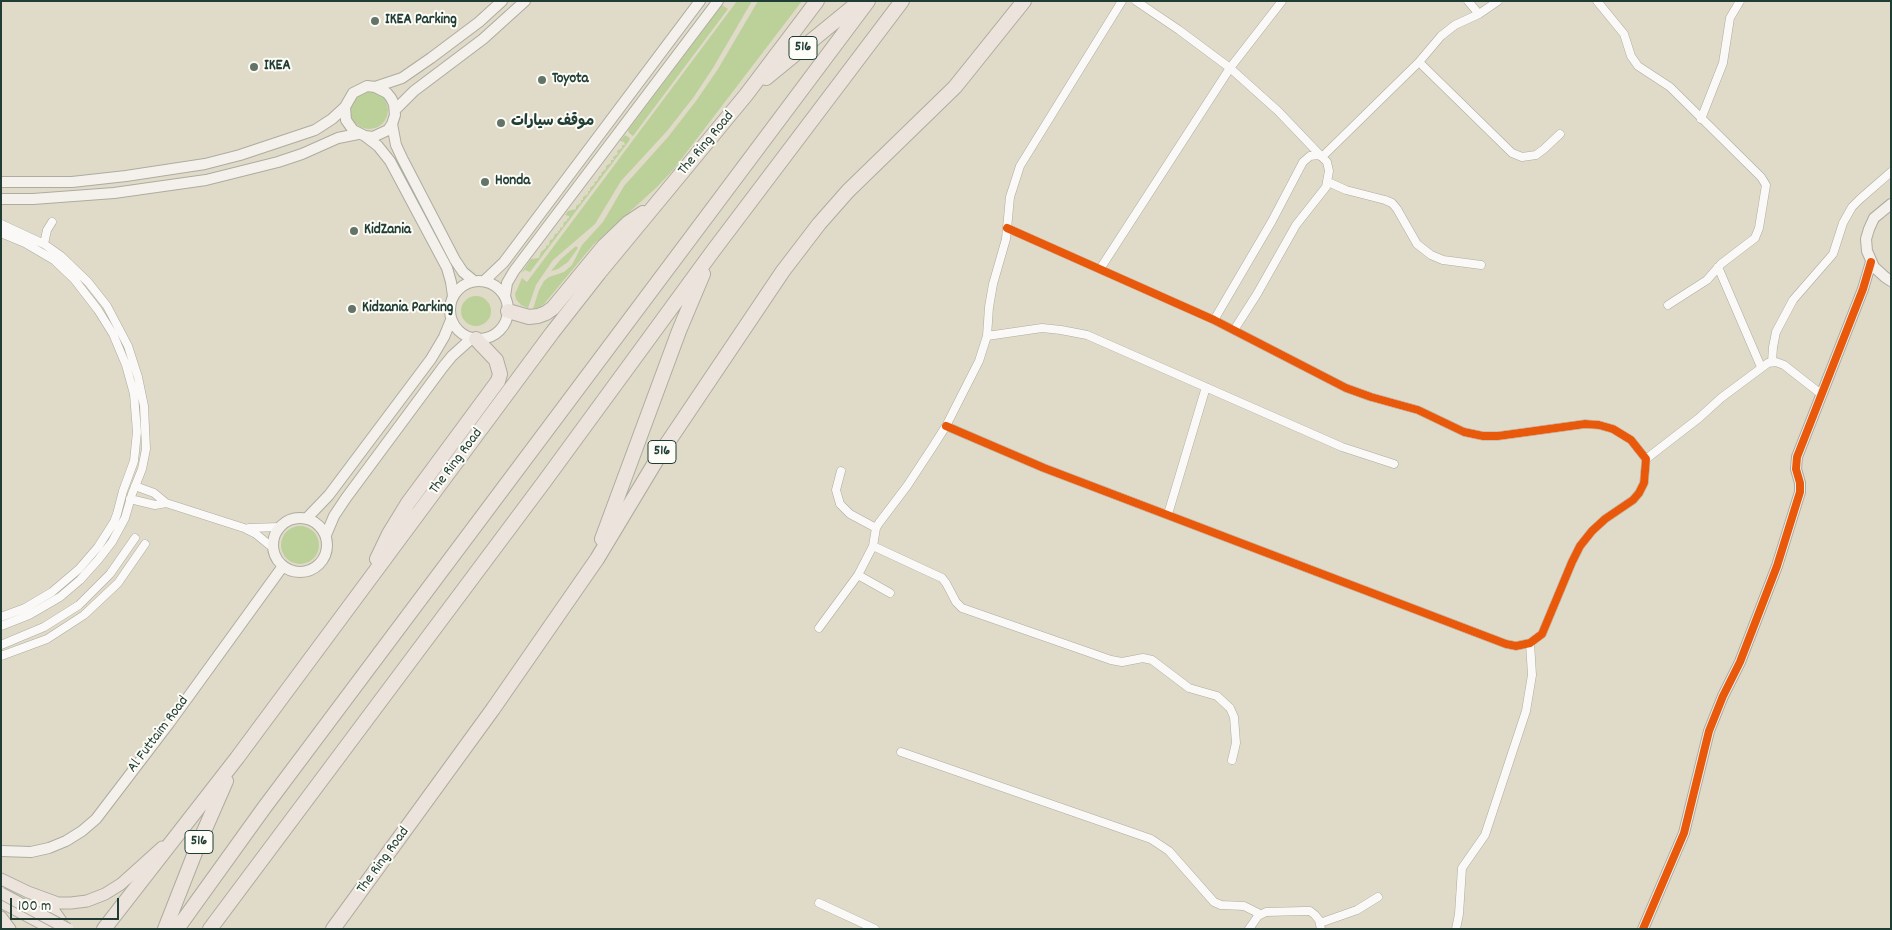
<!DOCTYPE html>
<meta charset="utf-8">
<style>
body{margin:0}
#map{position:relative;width:1892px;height:930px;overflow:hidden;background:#e0dac8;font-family:Dekko,sans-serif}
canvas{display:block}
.frame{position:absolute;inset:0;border:2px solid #1f3d34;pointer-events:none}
.scale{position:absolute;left:10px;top:898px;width:109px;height:22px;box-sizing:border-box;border:2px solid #1f3d34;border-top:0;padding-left:6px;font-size:15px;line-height:18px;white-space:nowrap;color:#1f3d34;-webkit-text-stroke:4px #fdfcf7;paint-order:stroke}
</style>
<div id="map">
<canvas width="1892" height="930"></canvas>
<div class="frame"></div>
<div class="scale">100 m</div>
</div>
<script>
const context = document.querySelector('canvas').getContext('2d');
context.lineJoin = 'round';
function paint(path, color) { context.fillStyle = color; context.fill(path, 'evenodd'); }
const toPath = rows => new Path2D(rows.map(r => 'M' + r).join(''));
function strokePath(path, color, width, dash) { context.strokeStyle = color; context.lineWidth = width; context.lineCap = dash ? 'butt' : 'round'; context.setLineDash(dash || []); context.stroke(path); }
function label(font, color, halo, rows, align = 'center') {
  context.font = font + ' Dekko,"Playpen Sans Arabic",sans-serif'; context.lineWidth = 4; context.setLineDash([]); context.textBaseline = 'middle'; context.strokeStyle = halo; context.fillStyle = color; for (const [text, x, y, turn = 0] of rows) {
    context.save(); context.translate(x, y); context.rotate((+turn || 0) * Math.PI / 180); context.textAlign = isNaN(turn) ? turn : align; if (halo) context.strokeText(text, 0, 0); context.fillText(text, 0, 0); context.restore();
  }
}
const green = toPath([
 [737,1,752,1,713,68,693,98,667,131,621,181,595,224,553,260,536,285,528,308,521,305,516,299,515,294,522,278,527,282],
 [758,1,802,1,673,170,657,187,593,245,544,304,540,307,533,309,539,290,544,281,549,277,564,272,572,265,582,245,603,222,624,186,668,137,696,101,718,69],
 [722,5,728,9,633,136,629,133,628,130],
 '350 110a19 19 0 1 1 38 0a19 19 0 1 1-38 0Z',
 [625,135,630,138,629,141,530,272,525,270,521,273,531,259,539,258,541,252,546,248,546,246,549,245,550,240,553,239,555,234,558,233,558,231,560,230,560,228,563,227,564,222,567,221,567,219,569,218,569,216,565,215,568,211,576,209,576,206,581,203,581,200,583,200,583,197,588,194,588,191,590,191,590,188,595,184,594,182,597,181,599,176,602,175,601,173,606,169,606,166,611,163,611,160,614,160,613,157,618,154,617,151,622,148,622,145,625,145,624,142,620,141],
 [576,246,578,248,568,262,558,269,551,271,561,259],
 '461 311a15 15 0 1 1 30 0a15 15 0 1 1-30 0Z',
 '281 545a19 19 0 1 1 38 0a19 19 0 1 1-38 0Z'
]);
const street = toPath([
 [1136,1,1179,30,1230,68,1278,111,1322,157,1419,62,1441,36,1455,25,1479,14,1498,1],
 [1468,1,1479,14],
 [1597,1,1624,34,1631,56,1638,66,1670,87,1761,177,1766,185,1759,228,1755,238,1721,264,1707,280,1668,305],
 [1419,62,1512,153,1522,157,1536,155,1544,149,1560,134],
 [1701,119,1723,63,1730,18,1740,1],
 [1328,182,1346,190,1385,200,1392,203,1397,209,1417,244,1431,255,1443,260,1481,265],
 [1,224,44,244,61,256,88,282,107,306,128,346,138,377,144,406,146,449,142,469,132,494,125,518,112,542,98,560,80,580,60,597,29,615,1,626],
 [1,233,25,243,54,260,74,279,98,310,113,334,126,365,134,394,137,432,134,461,123,491,117,514,114,522,98,547,79,569,52,592,25,608,1,617],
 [44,244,47,230,52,222],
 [1718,267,1761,367],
 [1100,269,1230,68,1282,1],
 [1214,320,1272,221,1303,162,1310,156,1318,155,1322,157,1327,162,1329,171,1326,187,1296,225,1257,294,1234,330],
 [987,336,1042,328,1061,330,1087,335,1342,447,1394,464],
 [1772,362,1773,347,1776,332,1793,300,1833,254,1843,223,1852,207,1860,199,1891,172],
 [946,426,1044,468,1506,644,1516,646,1530,643,1542,634,1572,562,1580,546,1592,531,1605,519,1633,500,1639,493,1644,483,1646,459,1631,440,1613,429,1599,425,1585,424,1498,436,1483,436,1464,432,1418,410,1371,397,1346,388,1214,320,1007,228],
 [1646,459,1699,418,1721,398,1768,363,1776,362,1784,365,1821,394],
 [841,471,836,490,840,504,850,514,876,528],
 [135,486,154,493,166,503],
 [130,499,155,505,166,503,244,528,256,534,273,548],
 [1168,514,1206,387],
 [249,528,280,527],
 [873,546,942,578,946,583,956,602,962,608,1111,660,1122,662,1143,658,1152,660,1189,688,1217,696,1230,708,1234,717,1236,743,1232,760],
 [858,575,890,593],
 [819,628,858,575,873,546,876,528,879,523,907,486,932,448,946,426,979,361,987,336,989,307,993,284,1006,239,1010,197,1020,166,1122,1],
 [1,645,44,627,79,605,110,574,135,538],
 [1,656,47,639,84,615,118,583,145,544],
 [901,752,1151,839,1169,851,1214,902,1221,905,1244,906,1260,914],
 [819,903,875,929],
 [1320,923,1357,910,1378,897],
 [1249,929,1258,916,1266,912,1304,911,1310,911,1315,915,1319,920,1321,929],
 [1456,929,1459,914,1462,868,1485,835,1526,711,1532,675,1530,643]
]);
const secondary = toPath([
 [375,87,402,78,431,58,479,22,502,1],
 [395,110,414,91,483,39,525,1],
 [392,124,396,145,402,158,455,260,463,272,474,281],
 [365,136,373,137,388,130,392,124,395,115,394,104,391,98,387,93,375,87,367,86,353,93,345,107,346,120,353,130,365,136,378,146,390,161,447,268,451,282,453,296],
 [1,182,72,182,126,176,205,164,240,155,315,130,332,119,345,107],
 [1,199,33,199,114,193,206,180,278,162,302,154,338,138,358,134],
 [1891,204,1874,218,1869,229,1866,239,1867,251,1874,267,1885,277,1891,281],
 '450 310a29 29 0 1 1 58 0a29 29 0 1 1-58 0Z',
 [484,281,504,262,700,1],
 [505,296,507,283,514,271,718,1],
 '273 545a27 27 0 1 1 54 0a27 27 0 1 1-54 0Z',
 [307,518,329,495,431,359,444,337,451,320],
 [326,535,334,516,346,498,443,367,452,356,472,338],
 [1,851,31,852,49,848,66,841,82,831,96,819,170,722,283,566],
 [1643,929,1684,833,1709,731,1723,696,1740,662,1777,566,1800,492,1800,483,1796,469,1797,457,1863,289,1871,262]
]);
const primary = toPath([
 [1,879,28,892,58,903,71,903,87,901,105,894,121,884,162,847],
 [1,902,52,929],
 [38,902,54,911,61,921,62,929],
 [1,917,10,929]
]);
const highway = toPath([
 [766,78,860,1],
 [508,311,529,317,538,316,546,313,553,308,604,246,628,223,643,213],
 [602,539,679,331,703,274],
 [377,559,389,534,408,503,498,381,500,374,496,360,476,339],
 [104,929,237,758,552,333,599,273,746,95,817,1],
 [165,929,198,845,226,781],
 [177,929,264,808,868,1],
 [210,929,544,482,713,251,902,1],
 [333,929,493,709,597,559,662,451,783,271,819,224,848,191,955,87,1024,1]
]);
const primaryBridge = toPath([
 [1,893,68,929]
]);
const cycleway = toPath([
 [946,426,1044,468,1506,644,1516,646,1530,643,1542,634,1572,562,1580,546,1592,531,1605,519,1633,500,1639,493,1644,483,1646,459,1631,440,1613,429,1599,425,1585,424,1498,436,1483,436,1464,432,1418,410,1371,397,1346,388,1214,320,1007,228],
 [1643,929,1684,833,1709,731,1723,696,1740,662,1777,566,1800,492,1800,483,1796,469,1797,457,1863,289,1871,262]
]);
const markers = [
 [375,21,5,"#637468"],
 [254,67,5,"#637468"],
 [542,80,5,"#637468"],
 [501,123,5,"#637468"],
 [485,182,5,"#637468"],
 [354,231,5,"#637468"],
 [352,309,5,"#637468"]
];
const shields = [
 [803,48,28],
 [662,452,28],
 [199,842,28]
];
const shieldNames = [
 ["516",803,48],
 ["516",662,452],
 ["516",199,842]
];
const poiNames = [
 ["IKEA Parking",385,21],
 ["IKEA",264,67],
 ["Toyota",552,80],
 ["موقف سيارات",511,123],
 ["Honda",495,182],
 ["KidZania",364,231],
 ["Kidzania Parking",362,309]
];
const streetNames = [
 ["The Ring Road",707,144,-50],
 ["The Ring Road",457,462,-53],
 ["Al Futtaim Road",159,735,-53],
 ["The Ring Road",384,861,-54]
];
paint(green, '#bcd09a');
strokePath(street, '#adaca0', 9);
strokePath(secondary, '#adaca0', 12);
strokePath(primary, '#adaca0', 13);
strokePath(highway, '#adaca0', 16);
strokePath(street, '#faf9f7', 8);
strokePath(secondary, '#f4f1ec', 10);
strokePath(primary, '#ece4dc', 11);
strokePath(highway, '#ece4dc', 14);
strokePath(primaryBridge, '#adaca0', 13, []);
strokePath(primaryBridge, '#ece4dc', 11);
strokePath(cycleway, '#e8590c', 8);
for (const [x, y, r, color] of markers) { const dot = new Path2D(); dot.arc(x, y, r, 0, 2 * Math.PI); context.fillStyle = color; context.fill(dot); strokePath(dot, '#fdfcf7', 2); }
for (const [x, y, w] of shields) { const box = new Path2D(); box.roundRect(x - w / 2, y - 11.5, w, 23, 4); context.fillStyle = '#fdfcf7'; context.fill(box); strokePath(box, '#1f3d34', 1); }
label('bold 14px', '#1f3d34', null, shieldNames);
label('bold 15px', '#1f3d34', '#fdfcf7', poiNames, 'left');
label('15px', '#1f3d34', '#fdfcf7', streetNames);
</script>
